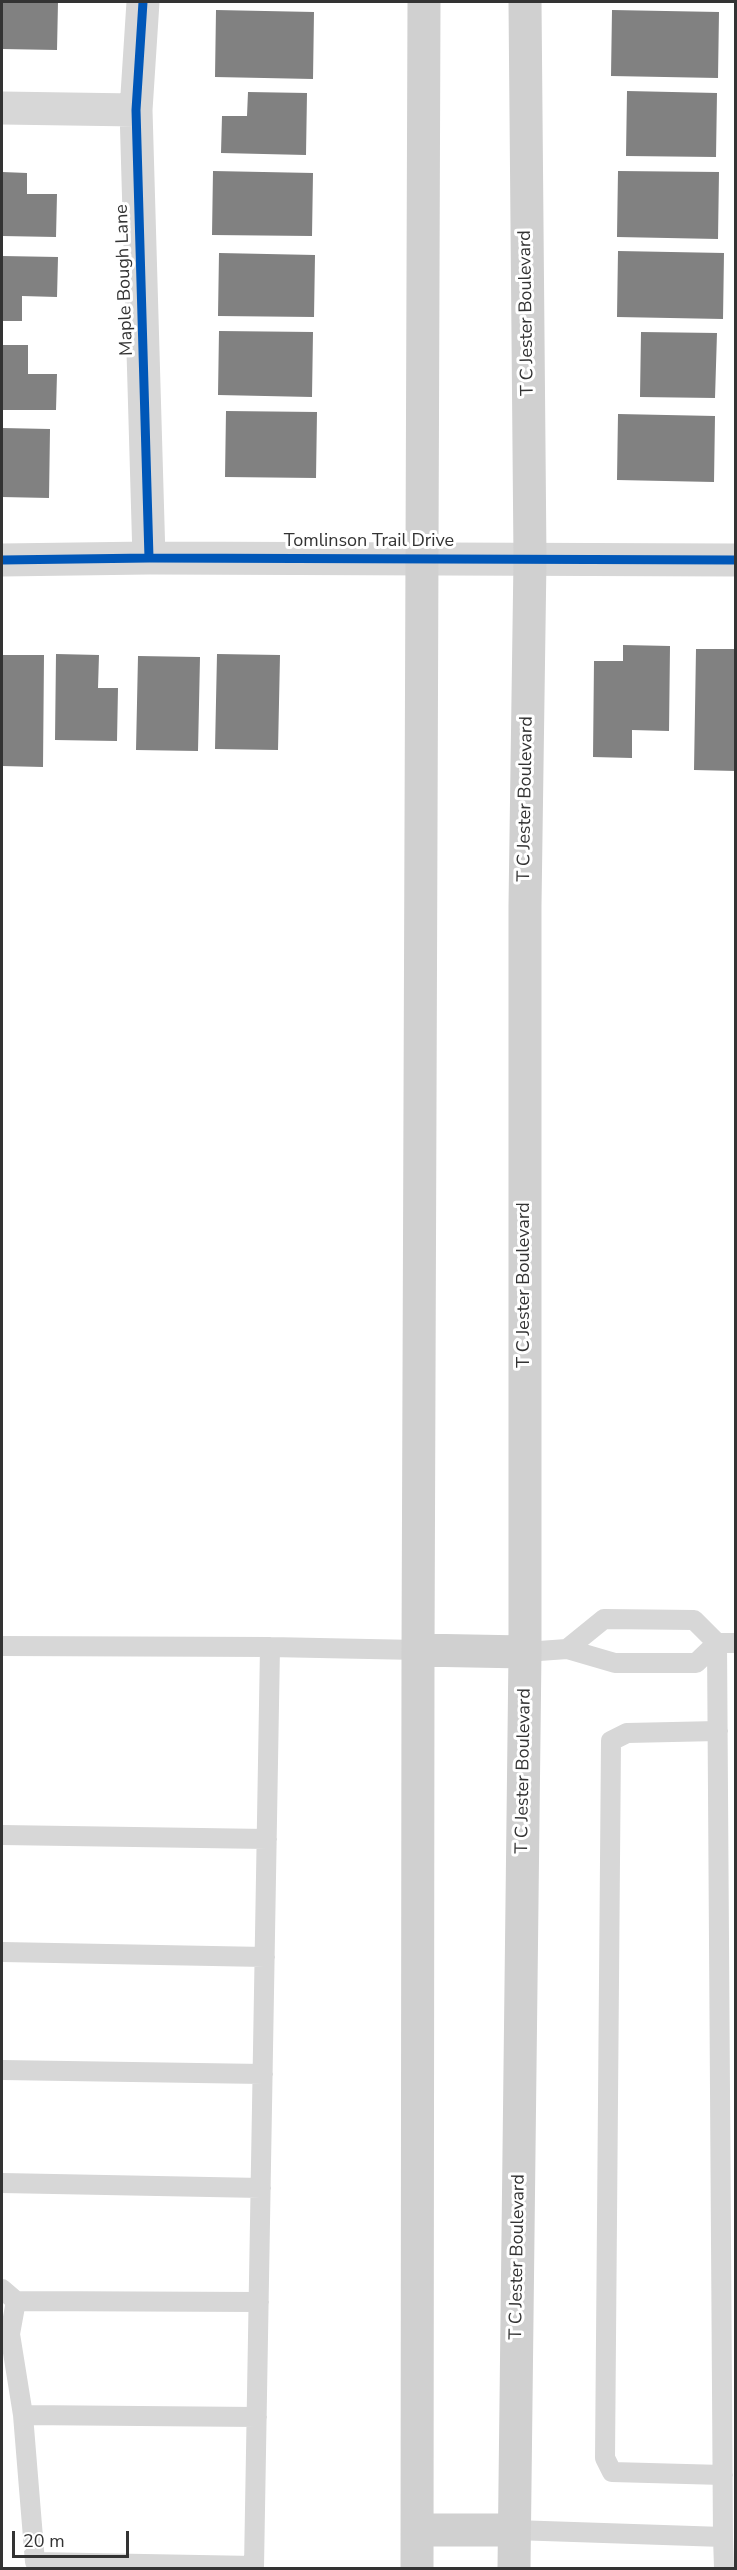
<!DOCTYPE html>
<style>
body{margin:0}
#map{position:relative;width:737px;height:2570px;overflow:hidden;background:#fff;font-family:"Nunito Sans",sans-serif}
canvas{display:block}
.frame{position:absolute;inset:0;border:3px solid #333;pointer-events:none}
.scale{position:absolute;left:12px;top:2531px;width:117px;height:27px;box-sizing:border-box;border:3px solid #333;border-top:0;padding-left:8px;font-size:18px;line-height:21px;white-space:nowrap;color:#333;-webkit-text-stroke:4px #fff;paint-order:stroke}
</style>
<div id="map">
<canvas width="737" height="2570"></canvas>
<div class="frame"></div>
<div class="scale">20 m</div>
</div>
<script>
const context = document.querySelector('canvas').getContext('2d');
context.lineJoin = 'round';
function paint(path, color) { context.fillStyle = color; context.fill(path, 'evenodd'); }
const toPath = rows => new Path2D(rows.map(r => 'M' + r).join(''));
function strokePath(path, color, width, dash) { context.strokeStyle = color; context.lineWidth = width; context.lineCap = dash ? 'butt' : 'round'; context.setLineDash(dash || []); context.stroke(path); }
function label(font, color, halo, rows, align = 'center') {
  context.font = font + ' "Nunito Sans",sans-serif'; context.lineWidth = 6; context.setLineDash([]); context.textBaseline = 'middle'; context.strokeStyle = halo; context.fillStyle = color; for (const [text, x, y, turn = 0] of rows) {
    context.save(); context.translate(x, y); context.rotate((+turn || 0) * Math.PI / 180); context.textAlign = isNaN(turn) ? turn : align; if (halo) context.strokeText(text, 0, 0); context.fillText(text, 0, 0); context.restore();
  }
}
const building = toPath([
 [2,2,58,2,57,50,2,49],
 [216,10,314,12,313,79,215,77],
 [612,10,719,12,718,78,611,76],
 [627,91,717,93,716,157,626,156],
 [248,92,307,93,306,155,221,153,222,116,247,116],
 [213,171,313,173,312,236,212,235],
 [618,171,719,172,718,239,617,237],
 [2,172,27,173,27,194,57,194,56,237,2,236],
 [618,251,724,253,723,319,617,317],
 [219,253,315,255,314,317,218,316],
 [2,256,58,257,57,297,22,296,22,321,2,321],
 [219,331,313,332,312,397,218,395],
 [641,332,717,333,715,398,640,397],
 [2,345,28,345,28,374,57,374,56,410,2,410],
 [226,411,317,412,316,478,225,477],
 [618,414,715,416,714,482,617,480],
 [2,428,50,429,49,498,2,497],
 [623,645,670,646,669,731,632,730,632,758,593,757,594,661,623,661],
 [696,649,736,649,736,771,694,770],
 [56,654,99,655,98,688,118,688,117,741,55,740],
 [217,654,280,655,278,750,215,749],
 [2,655,44,655,43,767,2,766],
 [138,656,200,657,198,751,136,750]
]);
const lane = toPath([
 [2,1646,270,1647,418,1650],
 [525,1652,567,1649,615,1663,696,1663,717,1643,694,1620,604,1619,567,1649],
 [718,1731,627,1733,611,1741,605,2458,612,2472,723,2475],
 [2,1835,267,1839],
 [2,1952,265,1957],
 [2,2070,263,2074],
 [2,2183,261,2188],
 [2,2289,16,2301,259,2302],
 [16,2301,10,2334,23,2415,35,2562,254,2566,270,1647],
 [23,2415,257,2417],
 [514,2530,723,2537,717,1643,736,1643],
 [723,2537,724,2568]
]);
const street = toPath([
 [143,2,136,110,149,558],
 [2,108,136,110],
 [2,560,149,558,736,560]
]);
const secondary = toPath([
 [418,1650,525,1652],
 [417,2530,514,2530],
 [417,2568,418,1650,424,2],
 [514,2568,525,1652,525,905,530,559,525,2]
]);
const cycleway = toPath([
 [143,2,136,110,149,558],
 [2,560,149,558,736,560]
]);
const streetNames = [
 ["Maple Bough Lane",125,280,-92],
 ["T C Jester Boulevard",527,313,-91],
 ["Tomlinson Trail Drive",369,542],
 ["T C Jester Boulevard",526,799,-89],
 ["T C Jester Boulevard",525,1285,-90],
 ["T C Jester Boulevard",524,1771,-89],
 ["T C Jester Boulevard",518,2257,-89]
];
paint(building, '#818181');
strokePath(lane, '#d7d7d7', 20);
strokePath(street, '#d7d7d7', 33);
strokePath(secondary, '#d0d0d0', 33);
strokePath(cycleway, '#0057b8', 9);
label('18px', '#333', '#fff', streetNames);
</script>
